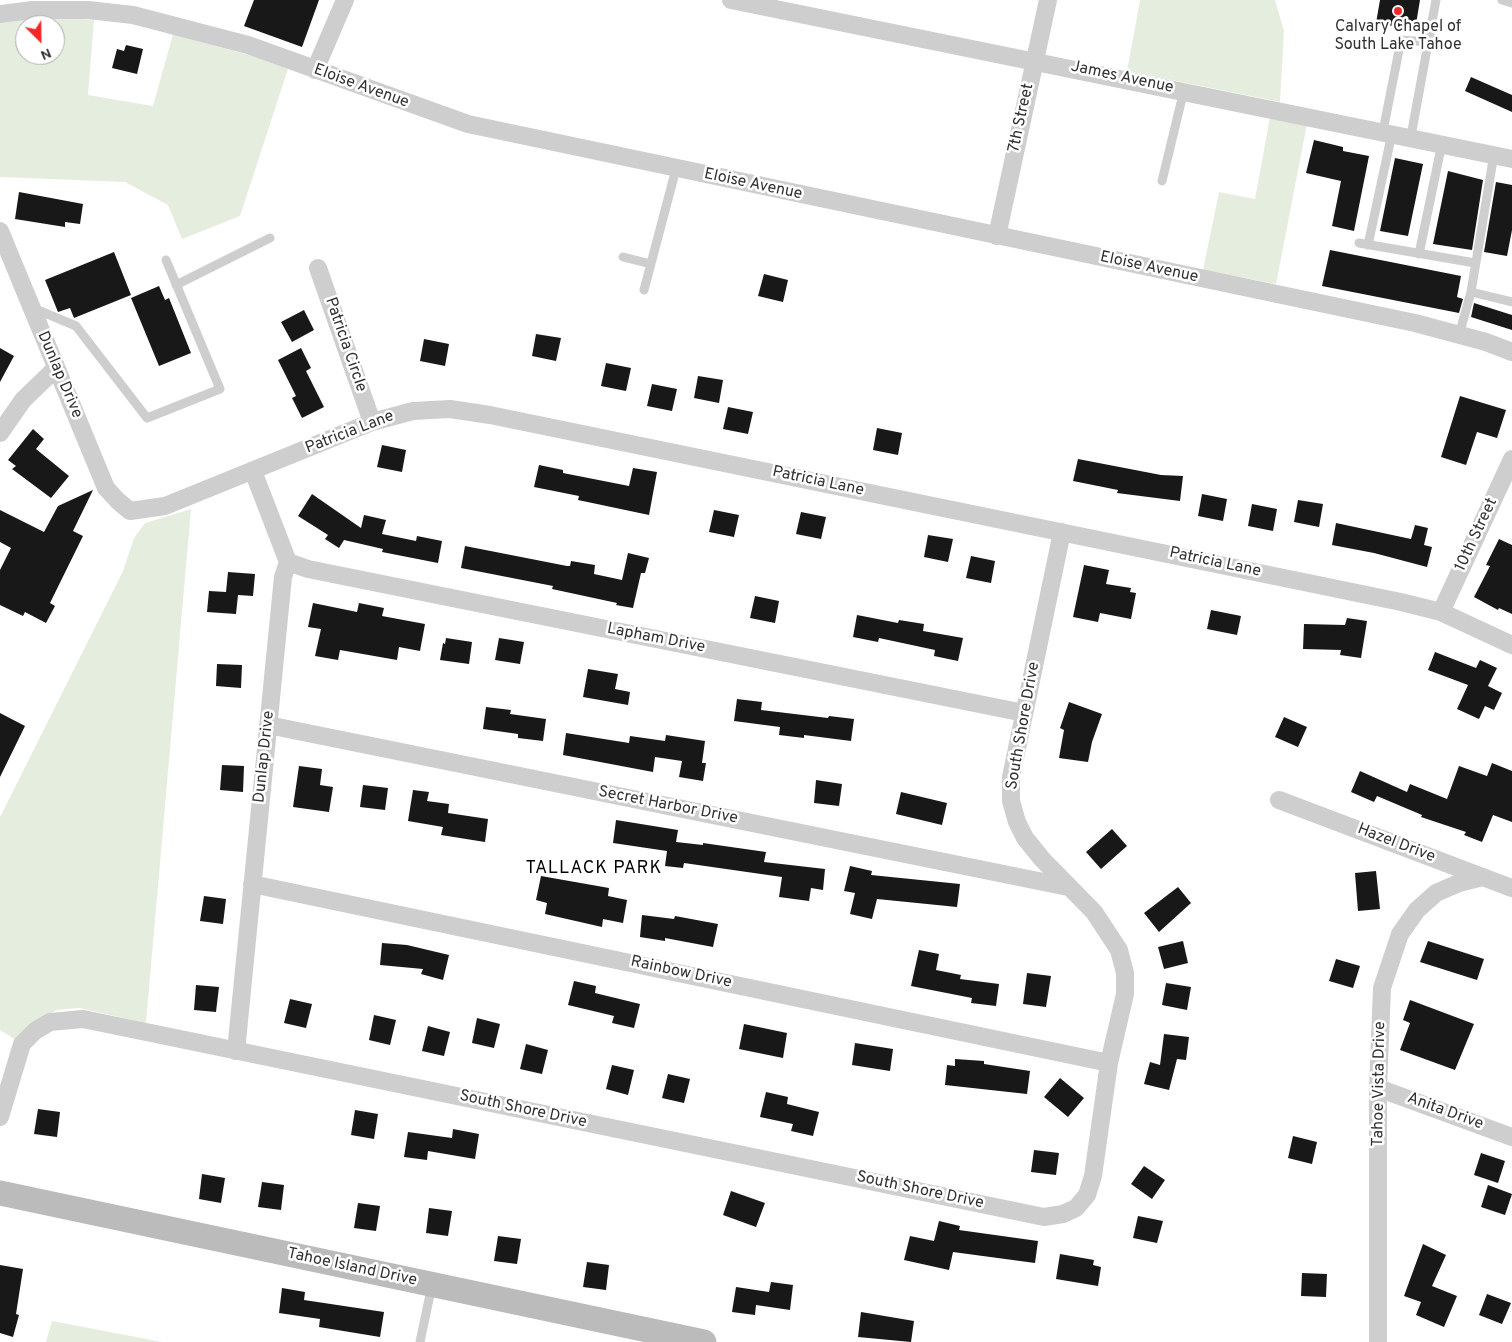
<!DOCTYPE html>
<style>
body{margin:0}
#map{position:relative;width:1512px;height:1342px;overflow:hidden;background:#fff;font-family:Overpass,sans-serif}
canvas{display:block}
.north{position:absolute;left:15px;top:15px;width:50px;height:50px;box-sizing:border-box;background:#fff;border:1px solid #adadad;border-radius:50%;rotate:157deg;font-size:14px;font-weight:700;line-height:20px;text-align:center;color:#313131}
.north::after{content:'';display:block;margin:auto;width:18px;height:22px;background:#f22928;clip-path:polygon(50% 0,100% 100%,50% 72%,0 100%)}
</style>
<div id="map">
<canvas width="1512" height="1342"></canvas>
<div class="north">N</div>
</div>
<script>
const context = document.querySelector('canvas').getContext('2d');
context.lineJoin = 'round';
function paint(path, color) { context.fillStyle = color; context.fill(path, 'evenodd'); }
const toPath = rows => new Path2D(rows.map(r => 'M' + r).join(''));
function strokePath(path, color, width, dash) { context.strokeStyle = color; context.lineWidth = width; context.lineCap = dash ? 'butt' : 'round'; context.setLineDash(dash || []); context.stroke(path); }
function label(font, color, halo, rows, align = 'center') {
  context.font = font + ' Overpass,sans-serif'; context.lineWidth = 5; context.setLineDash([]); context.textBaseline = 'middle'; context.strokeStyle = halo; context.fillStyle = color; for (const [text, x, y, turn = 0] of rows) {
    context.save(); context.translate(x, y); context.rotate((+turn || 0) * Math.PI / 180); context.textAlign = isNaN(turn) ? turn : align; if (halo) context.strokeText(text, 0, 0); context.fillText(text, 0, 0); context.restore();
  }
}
const green = toPath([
 [1140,0,1275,0,1284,31,1280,102,1127,71],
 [50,17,94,20,88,95,153,106,173,34,256,57,288,69,240,216,182,239,168,205,125,182,0,177,0,23],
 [25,25,55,25,55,55,25,55],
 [1270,117,1307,124,1276,284,1203,270,1219,192,1255,199],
 [191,509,146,1023,79,1008,57,1010,31,1023,16,1040,0,1030,0,817,123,571,134,538,145,523],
 [52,1321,162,1342,46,1342]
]);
const building = toPath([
 [254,0,319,0,302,47,244,26],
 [1380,0,1420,0,1415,30,1376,23],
 [126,45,143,49,137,74,112,68,117,49,124,51],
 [1471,77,1512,95,1512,112,1465,91],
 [1314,140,1343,147,1343,151,1369,156,1354,231,1332,226,1341,181,1306,173],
 [1395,158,1423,164,1408,236,1380,231],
 [1448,171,1483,180,1472,250,1433,244],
 [1496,182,1512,185,1512,230,1507,256,1484,252],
 [19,192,83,204,80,224,65,222,65,227,15,219],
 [1330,250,1461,276,1457,297,1463,299,1459,313,1322,286],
 [114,252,131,295,74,318,70,308,58,312,45,280],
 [764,274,788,280,783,302,758,296],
 [159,286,165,300,169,298,191,353,159,366,131,298],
 [1474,303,1512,315,1512,330,1471,317],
 [304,310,314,330,292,342,281,322],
 [536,334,561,338,556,361,532,356],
 [424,339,449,344,445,366,420,361],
 [0,348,14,356,0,382],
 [301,348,311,368,306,371,324,407,302,418,292,398,296,396,278,360],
 [606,363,631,368,626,391,601,386],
 [698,376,723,380,719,403,694,398],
 [652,384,677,389,672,411,647,406],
 [1460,396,1506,410,1497,438,1477,432,1466,465,1441,457],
 [728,407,753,412,748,434,723,429],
 [877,428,902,433,898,455,873,450],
 [33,429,44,439,36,449,69,476,51,498,12,469,16,466,8,460],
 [382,445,406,450,402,472,377,467],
 [1078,459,1161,475,1183,476,1180,501,1117,493,1118,490,1073,481],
 [539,465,563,470,563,473,629,486,633,468,657,472,649,515,578,500,579,496,534,487],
 [93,490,73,531,83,536,50,603,55,606,46,623,25,612,23,616,0,605,0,570,11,548,0,542,0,510,44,532,58,506],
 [312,494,361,528,364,515,386,520,382,534,416,541,417,536,442,541,438,563,382,552,383,549,344,540,339,548,325,539,328,535,298,516],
 [1202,494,1227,499,1223,521,1198,516],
 [1298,500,1323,504,1319,527,1294,522],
 [1252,504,1277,509,1273,531,1248,526],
 [714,510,739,515,734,537,709,532],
 [801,512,826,517,821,539,796,534],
 [1336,523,1411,539,1415,525,1428,528,1424,545,1432,547,1427,567,1374,553,1332,545],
 [928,535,953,539,948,562,924,557],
 [1499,539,1512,545,1512,614,1499,608,1498,610,1474,597,1490,566,1486,565],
 [465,546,567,566,570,566,571,561,595,565,594,574,622,580,628,553,649,558,645,573,641,573,633,608,616,605,617,603,552,589,553,586,461,568],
 [971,556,995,561,991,583,966,578],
 [1084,565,1109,570,1106,584,1131,588,1130,592,1136,593,1131,619,1100,613,1098,622,1073,617],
 [228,572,255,574,253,596,238,595,236,614,207,612,209,591,226,592],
 [755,596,779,601,775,623,750,618],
 [313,603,357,612,359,603,384,608,382,616,425,624,420,651,399,647,397,660,340,650,338,660,315,656,321,629,308,627],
 [1211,610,1241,616,1237,635,1207,629],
 [857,615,898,623,899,620,924,624,923,631,963,638,958,661,934,656,935,650,879,638,878,642,853,637],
 [1347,618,1367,621,1361,658,1340,655,1341,650,1303,649,1304,624,1345,625],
 [446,638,472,642,469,664,440,660,443,643,445,644],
 [499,638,524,642,520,664,495,660],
 [1435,652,1476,668,1480,660,1497,668,1488,686,1502,693,1494,710,1485,706,1479,719,1457,709,1468,685,1428,670],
 [217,664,242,665,241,688,216,686],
 [588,669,618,674,615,689,630,692,628,705,583,697],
 [737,699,762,702,761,710,828,718,829,716,854,719,851,741,804,735,804,738,779,735,780,727,734,721],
 [1069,702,1102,714,1092,742,1088,762,1059,758,1064,730,1060,728],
 [486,707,511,710,510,714,546,719,543,741,518,738,518,734,483,729],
 [0,713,25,726,0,777],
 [1284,717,1307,727,1298,747,1275,737],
 [566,733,629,743,630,736,665,741,666,735,705,741,702,763,706,763,703,781,679,777,682,761,655,757,653,772,563,755],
 [1492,763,1512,771,1512,822,1493,815,1482,842,1464,835,1466,832,1421,817,1422,815,1377,796,1374,802,1351,792,1360,771,1407,792,1410,784,1447,799,1459,766,1487,776],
 [222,765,244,766,243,792,220,790],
 [299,766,322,769,320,785,333,787,329,812,293,807],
 [816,780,842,784,839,806,814,803],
 [363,785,388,788,385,810,360,807],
 [413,790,429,792,427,801,449,804,448,813,488,819,485,842,441,835,443,827,408,821],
 [901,792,947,803,942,825,896,814],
 [616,820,678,830,676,842,703,845,703,843,766,852,764,862,825,869,823,890,811,888,809,901,779,897,782,877,684,863,683,868,665,866,667,851,613,843],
 [1112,829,1127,846,1101,869,1086,852],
 [850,866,872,871,871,875,960,884,957,907,877,899,872,919,850,914,855,893,844,891],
 [1376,871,1380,909,1358,911,1355,873],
 [541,876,609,888,608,896,627,900,623,923,603,919,602,927,545,914,547,903,536,900],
 [1178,887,1191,903,1159,932,1144,913],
 [204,896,226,899,223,924,200,921],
 [642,915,674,919,675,916,718,924,713,947,665,938,665,941,640,937],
 [1183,941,1188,963,1164,969,1158,947],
 [1428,941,1484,959,1477,980,1420,962],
 [382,943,407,945,449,955,443,980,421,974,423,969,380,965],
 [919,950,939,954,936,970,961,975,960,979,999,984,996,1006,971,1003,972,998,911,986],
 [1336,959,1360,966,1353,988,1329,981],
 [1027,973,1051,976,1046,1007,1023,1004],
 [574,981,596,986,595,993,640,1004,634,1028,612,1023,614,1016,568,1005],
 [1166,983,1191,987,1187,1010,1162,1005],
 [196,985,219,987,216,1012,194,1010],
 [290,999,312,1004,306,1028,284,1023],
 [1410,1000,1474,1024,1455,1070,1400,1050,1410,1023,1403,1020],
 [374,1015,396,1020,390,1045,369,1040],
 [477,1018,500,1024,494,1048,472,1043],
 [744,1024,787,1033,783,1058,739,1049],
 [428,1026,450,1032,444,1056,422,1051],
 [1164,1034,1189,1037,1186,1060,1177,1059,1169,1090,1144,1084,1150,1062,1160,1065],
 [855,1043,893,1049,890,1071,852,1065],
 [526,1044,548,1050,542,1074,520,1069],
 [955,1059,984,1061,984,1064,1030,1071,1027,1094,945,1085,947,1065,955,1066],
 [612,1065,634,1070,628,1095,606,1089],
 [668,1074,690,1079,684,1103,662,1098],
 [1060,1078,1084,1098,1068,1117,1044,1097],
 [766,1092,788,1097,787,1104,819,1112,813,1136,791,1131,793,1124,760,1117],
 [38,1109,60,1112,57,1137,34,1134],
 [355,1110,378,1114,374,1139,351,1135],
 [453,1129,479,1134,475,1159,428,1151,427,1160,404,1157,408,1132,452,1138],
 [1293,1136,1317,1142,1312,1164,1288,1158],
 [1034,1150,1059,1153,1056,1175,1031,1172],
 [1481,1153,1505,1161,1498,1183,1474,1175],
 [1144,1166,1165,1180,1152,1199,1131,1184],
 [202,1174,225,1178,221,1203,199,1199],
 [262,1182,284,1185,281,1210,258,1207],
 [1488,1185,1512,1194,1505,1215,1481,1207],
 [731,1191,765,1203,756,1227,723,1215],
 [358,1203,380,1206,376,1231,354,1228],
 [429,1208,452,1211,448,1236,426,1233],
 [1138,1216,1163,1221,1157,1243,1133,1238],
 [939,1221,960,1226,959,1230,1038,1241,1035,1263,953,1252,949,1270,904,1260,910,1236,934,1241],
 [498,1236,521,1239,517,1264,494,1261],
 [1423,1244,1446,1255,1432,1286,1457,1296,1444,1327,1416,1315,1421,1302,1404,1296],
 [1060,1254,1094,1260,1093,1265,1101,1267,1098,1286,1056,1279],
 [587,1262,609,1265,606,1290,583,1287],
 [0,1265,23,1269,16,1314,19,1315,13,1337,0,1333],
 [1302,1273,1327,1274,1326,1297,1301,1296],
 [771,1282,793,1285,790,1310,756,1305,755,1315,732,1312,736,1287,769,1292],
 [282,1288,305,1292,304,1300,384,1312,380,1337,319,1327,320,1319,279,1313],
 [1487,1294,1511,1303,1502,1324,1479,1315],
 [861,1312,914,1321,911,1342,858,1337]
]);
const lane = toPath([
 [1502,0,1512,3],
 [1383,131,1401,40,1428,42],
 [1411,136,1436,0],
 [1162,181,1184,90],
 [1359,243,1475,263],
 [1368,245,1392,133],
 [1419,254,1442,143],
 [623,257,651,264],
 [176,285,270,238],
 [644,290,676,169],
 [1471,292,1494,154],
 [33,308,76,326,147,418,220,389,166,260],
 [1459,335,1471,292,1512,302],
 [420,1342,432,1285]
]);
const street = toPath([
 [731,0,1512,159],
 [0,14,33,10,88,10,133,15,248,45,468,124,1415,323,1486,342,1512,352],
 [315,70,345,0],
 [0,231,106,488,118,501,130,511,165,506,372,422,413,411,450,409,490,415,1401,602,1441,612,1512,645],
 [997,236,1048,0],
 [318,268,372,422],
 [0,433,23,400,55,369],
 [288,562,308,569,1024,713],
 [1441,612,1512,459],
 [268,725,1068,887],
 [1279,800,1512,888],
 [252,884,1109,1063],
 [236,1051,283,577,288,562,253,471],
 [1378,1088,1512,1137],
 [0,1117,22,1044,35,1031,50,1022,83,1019,1044,1217,1063,1214,1076,1208,1087,1195,1093,1176,1109,1063,1125,994,1125,973,1119,950,1094,912,1042,859,1025,838,1017,822,1011,801,1011,777,1062,532],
 [1378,1342,1378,1088,1382,988,1400,934,1417,910,1436,893,1459,883,1483,877]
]);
const secondary = toPath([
 [0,1193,704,1342]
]);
const markers = [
 [1398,11,5,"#f22928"]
];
const poiNames = [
 ["Calvary Chapel of",1398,28],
 ["South Lake Tahoe",1398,46]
];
const streetNames = [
 ["James Avenue",1122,78,12],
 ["Eloise Avenue",361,87,20],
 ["7th Street",1022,118,-78],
 ["Eloise Avenue",753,185,12],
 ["Eloise Avenue",1149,268,12],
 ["Patricia Circle",345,345,71],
 ["Dunlap Drive",59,375,67],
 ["Patricia Lane",350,433,-21],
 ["Patricia Lane",818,482,12],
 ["10th Street",1477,535,-65],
 ["Patricia Lane",1215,563,12],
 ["Lapham Drive",656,639,11],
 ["South Shore Drive",1024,726,-80],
 ["Dunlap Drive",265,757,-84],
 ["Secret Harbor Drive",668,806,11],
 ["Hazel Drive",1396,844,21],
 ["Rainbow Drive",681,973,12],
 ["Tahoe Vista Drive",1380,1084,-89],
 ["South Shore Drive",523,1110,12],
 ["Anita Drive",1445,1112,20],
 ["South Shore Drive",920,1191,12],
 ["Tahoe Island Drive",352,1268,12]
];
const neighbourhoodNames = [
 ["TALLACK PARK",594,869]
];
paint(green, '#e5eede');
paint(building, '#181818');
strokePath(lane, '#cecece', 9);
strokePath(street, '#cecece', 18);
strokePath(secondary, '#bbb', 25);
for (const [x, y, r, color] of markers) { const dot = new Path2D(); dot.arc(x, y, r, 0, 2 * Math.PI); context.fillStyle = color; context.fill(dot); strokePath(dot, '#fff', 2); }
label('16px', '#313131', '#fff', poiNames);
label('16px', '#313131', '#fff', streetNames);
context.letterSpacing = '1px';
label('18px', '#000', '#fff', neighbourhoodNames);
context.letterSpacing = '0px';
</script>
